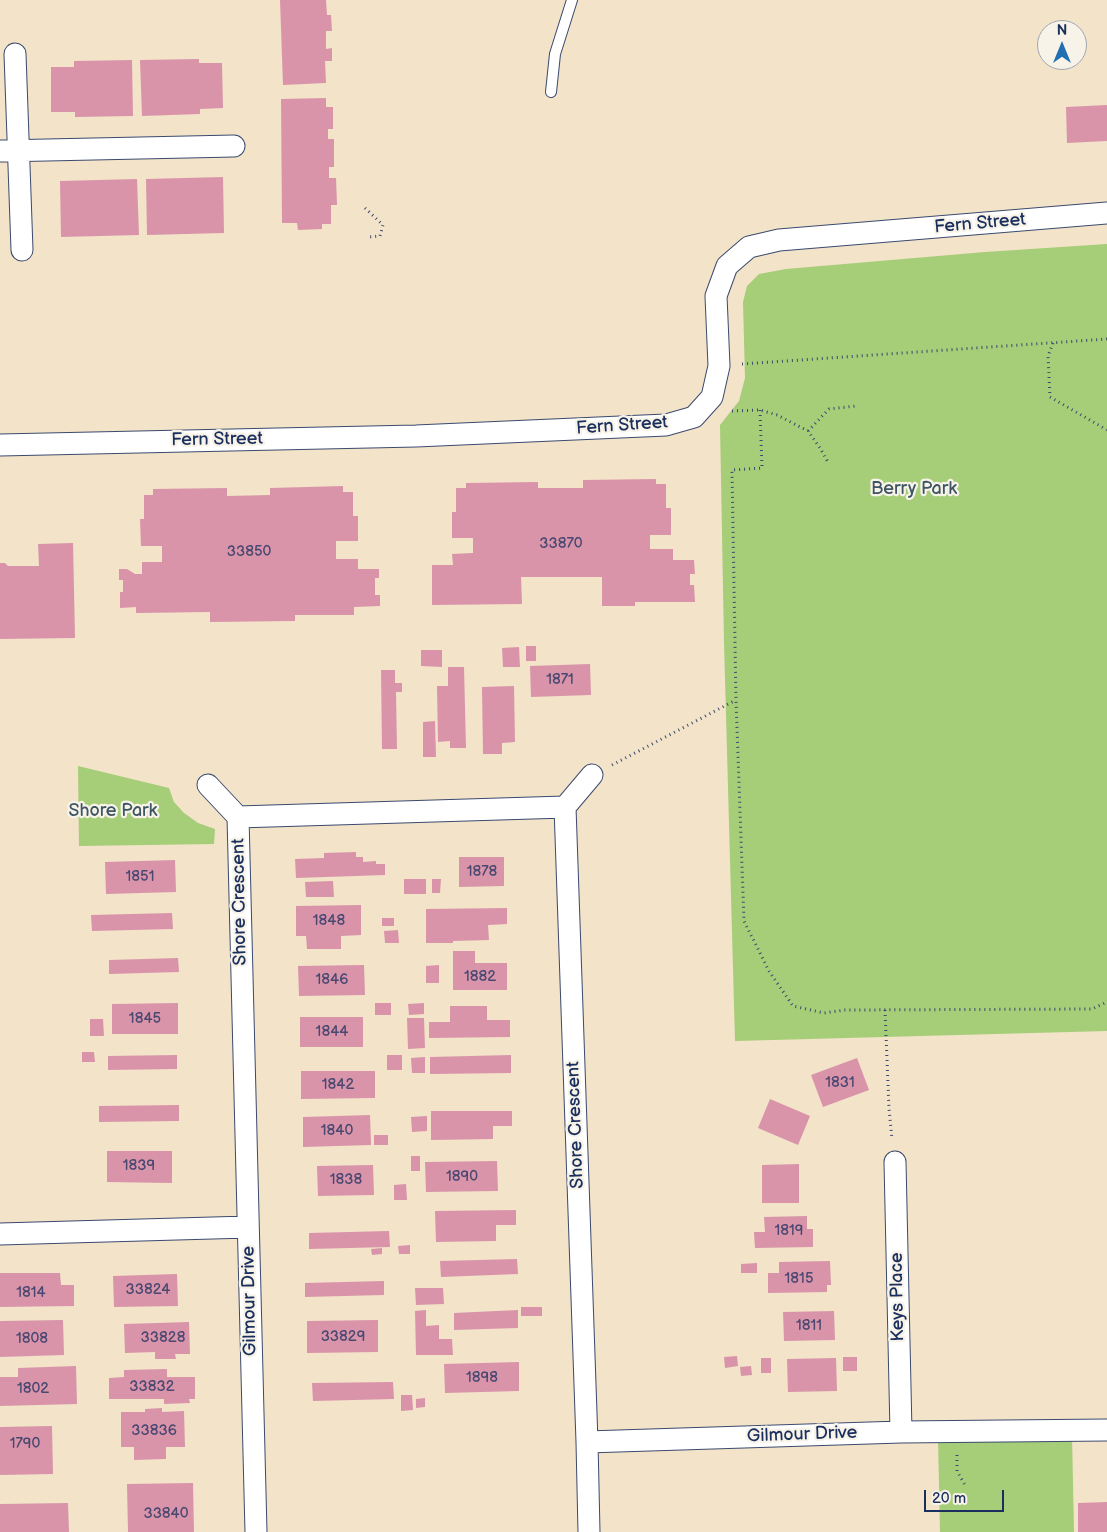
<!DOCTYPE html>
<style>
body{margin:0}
#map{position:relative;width:1107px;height:1532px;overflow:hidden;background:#f2e3c9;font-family:"Balsamiq Sans",sans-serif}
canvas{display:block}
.north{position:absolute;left:1037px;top:20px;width:50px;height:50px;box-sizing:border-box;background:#f7f3e8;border:1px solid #9fa5b1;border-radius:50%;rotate:0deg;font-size:14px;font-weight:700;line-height:20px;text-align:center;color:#1b2f5e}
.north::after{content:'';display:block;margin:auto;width:18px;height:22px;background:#1f6fb2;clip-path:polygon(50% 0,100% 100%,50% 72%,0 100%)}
.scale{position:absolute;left:924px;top:1490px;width:80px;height:22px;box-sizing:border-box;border:2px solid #1b2f5e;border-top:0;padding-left:6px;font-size:15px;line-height:18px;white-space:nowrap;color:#1b2f5e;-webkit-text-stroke:4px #f7f3e8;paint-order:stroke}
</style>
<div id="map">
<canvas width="1107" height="1532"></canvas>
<div class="north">N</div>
<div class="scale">20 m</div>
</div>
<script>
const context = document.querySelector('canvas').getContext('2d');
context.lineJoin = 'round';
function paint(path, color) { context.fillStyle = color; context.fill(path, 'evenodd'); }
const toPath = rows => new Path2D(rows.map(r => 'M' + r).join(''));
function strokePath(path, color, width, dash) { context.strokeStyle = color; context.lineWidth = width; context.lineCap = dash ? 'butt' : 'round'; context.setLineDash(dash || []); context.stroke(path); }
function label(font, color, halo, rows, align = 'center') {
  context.font = font + ' "Balsamiq Sans",sans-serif'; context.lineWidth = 4.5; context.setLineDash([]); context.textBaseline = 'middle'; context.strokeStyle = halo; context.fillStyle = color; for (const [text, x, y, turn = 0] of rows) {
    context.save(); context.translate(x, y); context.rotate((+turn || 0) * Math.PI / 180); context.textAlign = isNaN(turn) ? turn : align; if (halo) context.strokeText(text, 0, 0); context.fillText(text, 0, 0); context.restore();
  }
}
const green = toPath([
 [1107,244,1107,1031,735,1041,724,642,720,425,739,401,745,378,743,302,747,286,759,274,786,269,985,252],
 [78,766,169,788,174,802,184,813,198,823,215,829,214,844,79,846],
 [1072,1435,1074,1532,940,1532,938,1439]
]);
const building = toPath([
 [280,0,326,0,327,15,331,15,332,31,326,31,326,49,332,48,332,61,325,61,326,83,283,85],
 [199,59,199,63,222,63,223,108,200,109,200,114,142,116,140,60],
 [132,60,133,116,75,117,75,112,51,112,51,67,74,67,74,61],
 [326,98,326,107,333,107,333,129,328,129,328,139,334,139,334,167,329,167,329,178,336,178,337,205,331,205,331,224,322,224,322,229,298,230,297,223,282,223,281,99],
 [1107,105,1107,141,1067,143,1066,107],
 [223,177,224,233,147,235,146,179],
 [137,179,139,235,61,237,60,181],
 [656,479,656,484,666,484,666,508,671,508,671,535,650,535,650,549,673,549,673,560,694,560,695,574,690,574,690,585,694,585,695,602,635,602,635,606,602,606,602,577,521,577,522,604,432,605,432,565,453,565,452,554,473,553,473,538,452,538,452,512,456,512,456,488,466,488,466,483,538,482,538,488,583,488,583,480],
 [343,486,343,492,353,492,353,516,358,516,358,541,336,541,336,559,358,559,358,569,379,569,379,578,375,578,375,595,380,595,380,606,354,607,354,615,295,615,295,621,210,622,210,612,136,613,136,607,120,608,120,592,123,592,123,580,119,580,119,569,127,569,135,574,142,574,142,562,162,562,162,546,141,546,140,519,144,519,144,495,153,495,153,489,227,488,227,496,270,495,270,488],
 [73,543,75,638,0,639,0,563,5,563,8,566,39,566,38,544],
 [526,646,536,646,536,661,526,661],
 [519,647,520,667,503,667,502,648],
 [421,650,442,650,442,667,421,666],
 [590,664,591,695,531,697,530,666],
 [448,667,464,667,466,748,450,748,450,741,438,742,437,686,448,686],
 [381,670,395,670,395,683,402,683,402,692,396,692,397,749,382,749],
 [514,686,515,742,502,743,502,754,483,754,482,687],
 [435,721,436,757,423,757,423,722],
 [356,852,356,857,363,857,363,862,376,861,376,864,385,864,385,875,296,878,295,859,324,858,324,853],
 [459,857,504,857,504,886,459,887],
 [175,860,176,892,106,894,105,862],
 [404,879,426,879,426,894,404,894],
 [432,879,441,879,440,893,432,893],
 [333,881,334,897,306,897,305,882],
 [361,905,361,935,341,936,341,949,307,949,306,936,296,936,296,906],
 [507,908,507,924,488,925,489,940,453,941,453,943,426,943,426,909],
 [172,913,173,929,92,931,91,915],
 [382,918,394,918,394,926,382,926],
 [398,930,399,943,385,943,384,931],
 [453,951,475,951,475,963,507,963,507,990,453,990],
 [178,958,179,972,109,974,109,960],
 [364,965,365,995,299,996,298,966],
 [439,965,439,983,426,983,426,966],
 [178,1003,178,1034,112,1034,112,1004],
 [375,1003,391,1003,391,1015,375,1015],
 [424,1003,424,1014,409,1015,408,1004],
 [450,1006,487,1006,487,1020,510,1020,510,1037,429,1038,429,1022,450,1022],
 [300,1017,363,1017,363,1047,300,1047],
 [407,1018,424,1018,425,1048,408,1049],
 [90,1019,103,1019,104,1036,90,1036],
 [82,1052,94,1052,95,1062,82,1062],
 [177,1055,177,1069,108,1070,108,1056],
 [387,1055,402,1055,402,1070,387,1070],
 [511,1055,511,1073,430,1074,430,1057],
 [425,1057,425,1073,412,1073,411,1058],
 [857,1058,869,1090,823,1107,811,1075],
 [301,1071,375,1071,375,1098,301,1099],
 [770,1099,810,1116,798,1145,758,1128],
 [179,1105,179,1121,99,1122,99,1106],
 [431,1111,512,1111,512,1126,493,1126,493,1139,431,1140],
 [370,1115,371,1145,303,1147,303,1117],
 [427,1116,427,1131,412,1132,411,1117],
 [374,1135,388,1135,388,1145,374,1145],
 [107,1151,172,1151,172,1183,107,1182],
 [411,1156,420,1156,420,1171,411,1171],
 [497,1161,498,1191,426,1192,425,1162],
 [799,1164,799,1203,762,1203,762,1165],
 [373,1165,374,1195,318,1196,317,1166],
 [406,1184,407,1200,394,1200,394,1185],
 [516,1210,516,1225,496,1225,496,1241,436,1242,435,1211],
 [807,1216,807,1229,813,1229,813,1247,755,1248,754,1232,765,1232,764,1217],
 [389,1231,390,1247,309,1249,309,1233],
 [410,1245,410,1254,399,1254,398,1246],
 [382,1248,382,1254,372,1255,371,1249],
 [517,1259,518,1274,441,1277,440,1261],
 [830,1261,831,1285,827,1285,827,1292,768,1293,768,1273,779,1273,779,1262],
 [757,1263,757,1273,741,1273,741,1264],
 [0,1273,60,1273,61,1285,74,1285,74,1306,0,1307],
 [177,1274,178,1306,114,1307,113,1276],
 [384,1281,384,1295,305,1297,305,1283],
 [415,1288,443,1288,444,1304,416,1305],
 [521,1307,542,1307,542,1316,521,1316],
 [426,1310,426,1326,439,1325,439,1339,452,1339,453,1355,416,1355,415,1311],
 [518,1310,518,1328,454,1330,454,1313],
 [834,1311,835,1340,784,1341,783,1312],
 [63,1320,64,1355,0,1357,0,1321],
 [378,1320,378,1352,307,1353,307,1321],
 [189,1322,190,1354,175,1354,176,1359,155,1359,155,1352,125,1353,124,1324],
 [737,1356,738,1366,725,1368,724,1357],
 [843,1357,857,1357,857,1371,843,1371],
 [761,1358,771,1358,771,1373,761,1373],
 [836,1358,837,1391,788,1392,787,1359],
 [519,1362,519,1391,445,1393,444,1364],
 [76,1366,77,1404,0,1406,0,1377,18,1377,18,1368],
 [751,1366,752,1375,741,1376,740,1367],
 [167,1369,167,1377,195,1377,195,1399,189,1399,190,1403,164,1404,164,1399,109,1399,109,1378,124,1377,124,1370],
 [393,1382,394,1399,313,1401,312,1383],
 [401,1395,412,1395,413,1410,401,1411],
 [425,1398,425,1407,416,1408,416,1399],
 [162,1408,162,1412,184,1411,185,1447,166,1447,166,1459,134,1460,134,1447,121,1447,121,1412,145,1412,145,1409],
 [52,1426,53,1474,0,1475,0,1427],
 [193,1483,194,1532,128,1532,127,1484],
 [1107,1502,1107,1532,1078,1532,1078,1503],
 [68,1503,69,1532,0,1532,0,1504]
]);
const path = toPath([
 [365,208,383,225,380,236,369,237],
 [1053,343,1048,356,1050,397,1107,430],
 [742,364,1107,339],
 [760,410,762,468,732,470,736,700,744,921,769,971,793,1006,824,1013,845,1010,1092,1009,1107,1002],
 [732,411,760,410,777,415,808,431,820,448,829,464],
 [808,431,829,409,856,406],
 [612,765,736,700],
 [885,1010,889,1109,892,1139],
 [957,1455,957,1471,965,1485]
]);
const service = toPath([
 [551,92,555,54,572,0]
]);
const minor = toPath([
 [15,54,22,250],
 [0,151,234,146],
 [0,445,416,436,666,425,694,417,712,397,719,366,716,296,727,266,749,247,779,240,1107,213],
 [208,785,238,817,256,1532],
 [565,807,592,775],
 [238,817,565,807,587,1442,589,1532],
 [895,1162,901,1432],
 [0,1234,248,1227],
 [587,1442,901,1432,1107,1430]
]);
const numberNames = [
 ["33870",561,544],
 ["33850",249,552],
 ["1871",560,680],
 ["1878",482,872],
 ["1851",140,877],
 ["1848",329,921],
 ["1882",480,977],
 ["1846",332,980],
 ["1845",145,1019],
 ["1844",332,1032],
 ["1831",840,1083],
 ["1842",338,1085],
 ["1840",337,1131],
 ["1839",139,1166],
 ["1890",462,1177],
 ["1838",346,1180],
 ["1819",789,1231],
 ["1815",799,1279],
 ["33824",148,1290],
 ["1814",31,1293],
 ["1811",809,1326],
 ["33829",343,1337],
 ["33828",163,1338],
 ["1808",32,1339],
 ["1898",482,1378],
 ["33832",152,1387],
 ["1802",33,1389],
 ["33836",154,1431],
 ["1790",25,1444],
 ["33840",166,1514]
];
const streetNames = [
 ["Fern Street",980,224,-5],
 ["Fern Street",622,426,-4],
 ["Fern Street",217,440,-1],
 ["Shore Crescent",240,902,-91],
 ["Shore Crescent",576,1125,-92],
 ["Keys Place",898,1297,-91],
 ["Gilmour Drive",250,1301,-91],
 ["Gilmour Drive",802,1435,-2]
];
const parkNames = [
 ["Berry Park",914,489],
 ["Shore Park",113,811]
];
paint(green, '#a6cd78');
paint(building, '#d994aa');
strokePath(service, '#3b4a6e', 12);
strokePath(minor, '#3b4a6e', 23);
strokePath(path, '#3b4a6e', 3, [1, 4]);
strokePath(service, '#fff', 10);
strokePath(minor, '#fff', 21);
label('15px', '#4a4871', null, numberNames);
label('18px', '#1b2f5e', '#f7f3e8', streetNames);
label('18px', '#3e5664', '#f7f3e8', parkNames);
</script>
